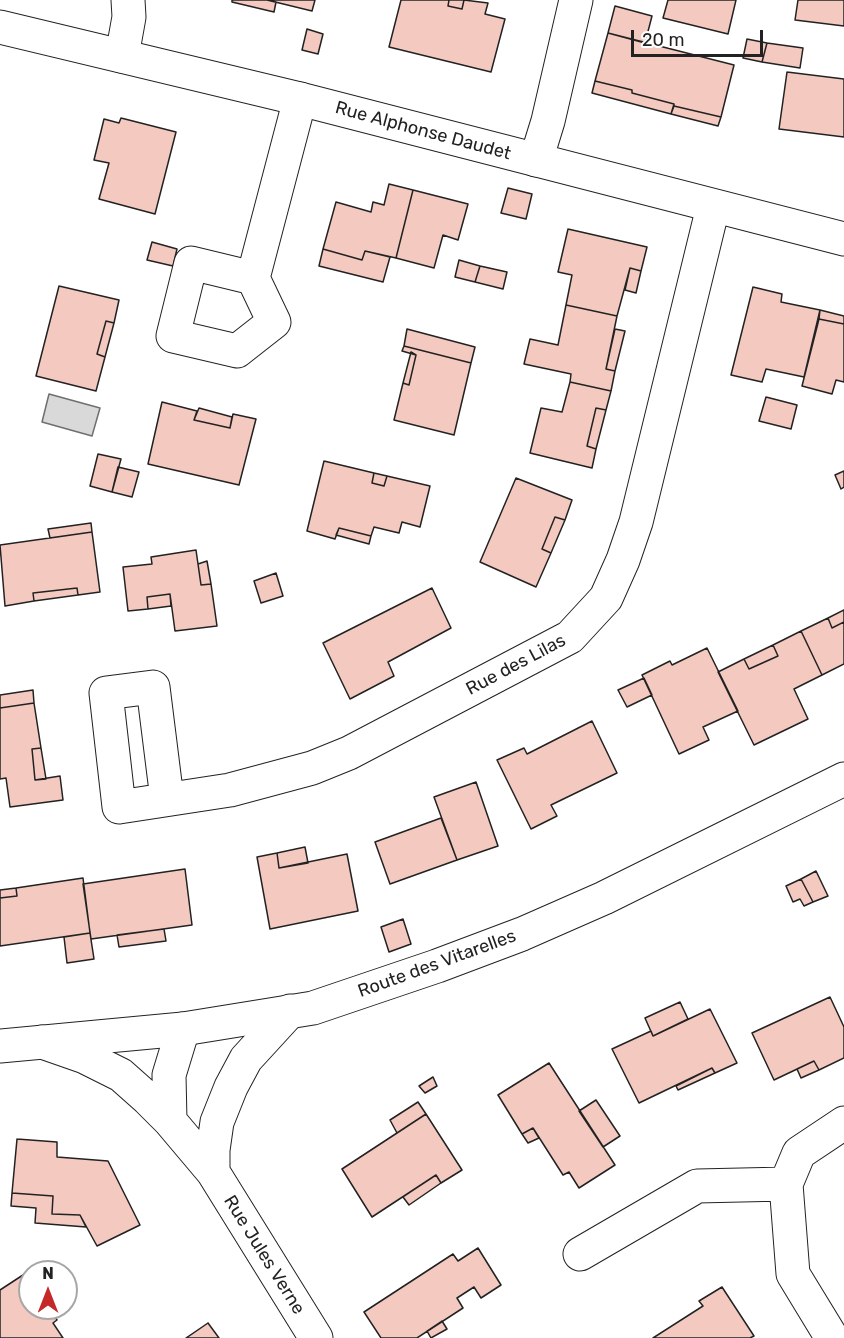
<!DOCTYPE html>
<style>
body{margin:0}
#map{position:relative;width:844px;height:1338px;overflow:hidden;background:#fff;font-family:Rubik,sans-serif}
canvas{display:block}
.north{position:absolute;left:18px;top:1260px;width:60px;height:60px;box-sizing:border-box;background:#fff;border:2px solid #a7a7a7;border-radius:50%;rotate:0deg;font-size:16px;font-weight:700;line-height:24px;text-align:center;color:#222}
.north::after{content:'';display:block;margin:auto;width:21px;height:27px;background:#c62828;clip-path:polygon(50% 0,100% 100%,50% 72%,0 100%)}
.scale{position:absolute;left:631px;top:30px;width:132px;height:27px;box-sizing:border-box;border:3px solid #222;border-top:0;padding-left:8px;font-size:18px;line-height:21px;white-space:nowrap;color:#222;-webkit-text-stroke:4px #fff;paint-order:stroke}
</style>
<div id="map">
<canvas width="844" height="1338"></canvas>
<div class="north">N</div>
<div class="scale">20 m</div>
</div>
<script>
const context = document.querySelector('canvas').getContext('2d');
context.lineJoin = 'round';
function paint(path, color) { context.fillStyle = color; context.fill(path, 'evenodd'); }
const toPath = rows => new Path2D(rows.map(r => 'M' + r).join(''));
function strokePath(path, color, width, dash) { context.strokeStyle = color; context.lineWidth = width; context.lineCap = dash ? 'butt' : 'round'; context.setLineDash(dash || []); context.stroke(path); }
function label(font, color, halo, rows, align = 'center') {
  context.font = font + ' Rubik,sans-serif'; context.lineWidth = 4.5; context.setLineDash([]); context.textBaseline = 'middle'; context.strokeStyle = halo; context.fillStyle = color; for (const [text, x, y, turn = 0] of rows) {
    context.save(); context.translate(x, y); context.rotate((+turn || 0) * Math.PI / 180); context.textAlign = isNaN(turn) ? turn : align; if (halo) context.strokeText(text, 0, 0); context.fillText(text, 0, 0); context.restore();
  }
}
const water = toPath([
 [49,394,100,408,92,436,42,422,49,394]
]);
const building = toPath([
 [232,0,267,0,276,2,274,12,232,2,232,0],
 [267,0,315,0,312,11,267,0],
 [401,0,449,0,448,6,462,9,464,0,488,3,485,14,505,19,491,72,389,47,401,0],
 [449,0,464,0,462,9,448,6,449,0],
 [668,0,736,0,728,34,663,18,668,0],
 [798,0,844,0,844,26,795,20,798,0],
 [615,6,652,16,645,43,608,33,615,6],
 [307,29,323,34,318,54,302,50,307,29],
 [608,33,734,65,721,117,674,106,674,104,632,93,632,90,595,81,608,33],
 [747,39,767,43,762,62,743,58,747,39],
 [767,43,803,48,800,68,762,62,767,43],
 [787,72,844,79,844,137,779,129,787,72],
 [595,81,632,90,632,93,674,104,671,114,592,93,595,81],
 [674,106,721,117,718,126,671,114,674,106],
 [121,118,176,132,155,214,99,199,109,163,94,160,104,119,119,123,121,118],
 [389,184,413,190,396,258,365,251,362,260,323,249,336,202,371,212,373,202,384,205,389,184],
 [508,188,532,194,526,219,501,213,508,188],
 [413,190,468,204,458,240,443,235,434,268,396,258,413,190],
 [568,229,647,247,641,271,630,268,617,316,566,305,572,275,558,272,568,229],
 [152,242,177,249,173,266,147,260,152,242],
 [323,249,362,260,365,251,390,257,383,282,319,266,323,249],
 [459,260,480,266,475,282,455,277,459,260],
 [480,266,507,272,503,289,475,282,480,266],
 [630,268,641,271,636,293,625,290,630,268],
 [59,286,119,300,114,323,106,321,97,354,105,357,96,391,36,376,59,286],
 [753,287,782,294,781,302,820,310,804,377,766,369,762,382,731,375,753,287],
 [566,305,617,316,606,369,615,371,611,391,570,382,571,374,524,364,530,339,558,345,566,305],
 [820,310,844,316,844,324,819,319,820,310],
 [819,319,844,324,844,382,836,380,832,394,802,386,819,319],
 [106,321,114,323,105,357,97,354,106,321],
 [407,329,475,347,471,363,404,346,407,329],
 [615,329,625,331,615,371,606,369,615,329],
 [404,346,471,363,454,435,394,420,403,383,409,385,416,355,402,351,404,346],
 [411,352,416,355,409,385,403,383,411,352],
 [570,382,611,391,606,410,596,408,587,446,596,449,592,468,530,453,541,408,562,412,570,382],
 [766,397,797,405,791,429,759,421,766,397],
 [162,402,197,411,194,420,230,428,233,414,256,419,239,485,148,464,162,402],
 [199,408,232,417,230,428,194,420,199,408],
 [596,408,606,410,596,449,587,446,596,408],
 [98,454,121,459,112,492,90,486,98,454],
 [324,461,374,473,372,483,384,486,387,476,430,486,420,527,402,522,399,533,374,527,371,536,339,528,335,539,307,531,324,461],
 [118,467,139,472,132,497,112,492,118,467],
 [844,471,844,487,841,489,835,475,844,471],
 [374,473,387,476,384,486,372,483,374,473],
 [516,478,572,500,565,520,555,517,542,549,551,553,536,587,480,562,516,478],
 [555,517,565,520,551,553,542,549,555,517],
 [91,523,92,532,50,538,48,529,91,523],
 [339,528,371,536,369,544,336,535,339,528],
 [92,532,100,592,78,595,77,588,33,593,34,601,5,606,0,545,92,532],
 [196,550,201,585,211,584,217,626,175,631,170,594,147,597,148,609,128,611,123,567,152,564,151,557,196,550],
 [207,561,211,584,201,585,198,564,207,561],
 [276,573,283,596,261,603,254,581,276,573],
 [77,588,78,595,34,601,33,593,77,588],
 [432,588,451,628,388,662,394,676,350,699,323,643,432,588],
 [170,594,171,606,148,609,147,597,170,594],
 [844,610,844,622,832,628,828,618,844,610],
 [828,618,832,628,844,622,844,664,822,675,801,631,828,618],
 [801,631,822,675,794,689,808,719,754,745,718,672,744,659,749,669,778,656,773,645,801,631],
 [773,645,778,656,749,669,744,659,773,645],
 [707,648,738,711,703,727,709,740,679,754,642,675,670,661,672,665,707,648],
 [644,678,652,695,627,707,618,690,644,678],
 [33,690,34,703,0,708,0,695,33,690],
 [34,703,41,748,32,749,35,780,60,776,63,800,10,807,6,778,0,779,0,708,34,703],
 [592,721,617,773,551,805,557,816,531,829,497,760,524,748,527,754,592,721],
 [41,748,46,779,35,780,32,749,41,748],
 [476,782,498,846,457,860,434,797,476,782],
 [441,818,457,860,390,884,375,842,441,818],
 [305,847,308,863,279,868,277,853,305,847],
 [277,853,279,868,347,854,358,911,270,929,257,857,277,853],
 [185,869,192,925,91,939,83,884,185,869],
 [816,871,828,896,813,902,801,879,816,871],
 [83,878,90,933,0,946,0,898,17,896,16,888,83,878],
 [801,879,813,902,804,906,800,899,793,902,786,886,801,879],
 [16,888,17,896,0,898,0,890,16,888],
 [403,919,411,944,389,952,381,927,403,919],
 [164,929,166,941,119,947,117,935,164,929],
 [90,933,94,959,67,963,64,937,90,933],
 [830,997,844,1027,844,1058,819,1070,814,1061,774,1080,752,1033,830,997],
 [680,1002,688,1019,653,1036,645,1018,680,1002],
 [710,1009,737,1063,715,1073,712,1068,639,1103,612,1049,651,1031,653,1036,710,1009],
 [814,1061,819,1070,801,1078,797,1069,814,1061],
 [549,1063,615,1165,579,1188,569,1172,563,1175,533,1128,522,1134,498,1095,549,1063],
 [712,1068,715,1073,678,1090,676,1086,712,1068],
 [433,1077,437,1086,425,1093,419,1086,433,1077],
 [596,1100,620,1136,603,1147,579,1111,596,1100],
 [418,1102,426,1114,397,1133,390,1120,418,1102],
 [426,1114,462,1170,441,1183,436,1175,372,1217,342,1169,426,1114],
 [533,1128,539,1138,528,1143,522,1134,533,1128],
 [17,1139,57,1142,57,1157,108,1161,140,1225,97,1246,80,1215,52,1214,53,1196,12,1193,17,1139],
 [436,1175,441,1183,409,1205,403,1197,436,1175],
 [12,1193,53,1196,52,1214,80,1215,86,1227,35,1223,36,1208,11,1206,12,1193],
 [478,1248,501,1285,481,1298,474,1287,457,1298,463,1308,417,1338,381,1338,364,1312,453,1254,458,1261,478,1248],
 [26,1273,30,1279,30,1308,50,1308,57,1320,53,1323,63,1338,0,1338,0,1290,26,1273],
 [722,1287,754,1336,750,1338,653,1338,703,1306,699,1301,722,1287],
 [442,1321,447,1329,431,1338,427,1331,442,1321],
 [208,1323,219,1338,186,1338,208,1323]
]);
const minor = toPath([
 [122,56,129,17,128,0],
 [536,160,548,121,576,0],
 [253,278,191,263,173,336,237,351,274,322,253,278,300,99],
 [167,799,153,687,106,693,119,807,230,790,312,768,349,753,570,637,606,598,623,560,636,522,713,207],
 [183,1029,169,1075,170,1121,213,1172,316,1338],
 [42,1042,85,1057,121,1075,148,1099,170,1121],
 [213,1172,213,1150,217,1122,231,1087,246,1059,290,1011],
 [786,1184,793,1274,832,1338],
 [580,1254,697,1186,786,1184,799,1153,844,1123]
]);
const tertiary = toPath([
 [0,27,300,99,844,239]
]);
const secondary = toPath([
 [0,1046,183,1029,313,1008,437,966,522,934,604,898,844,779]
]);
const streetNames = [
 ["Rue Alphonse Daudet",423,131,15],
 ["Rue des Lilas",516,665,-28],
 ["Route des Vitarelles",437,964,-20],
 ["Rue Jules Verne",264,1255,58]
];
paint(water, '#d9d9d9');
strokePath(water, '#6f6f6f', 1.5);
paint(building, '#f3c9c0');
strokePath(building, '#222', 1.5);
strokePath(minor, '#222', 35);
strokePath(tertiary, '#222', 35);
strokePath(secondary, '#222', 35);
strokePath(minor, '#fff', 33);
strokePath(tertiary, '#fff', 33);
strokePath(secondary, '#fff', 33);
label('18px', '#222', '#fff', streetNames);
</script>
